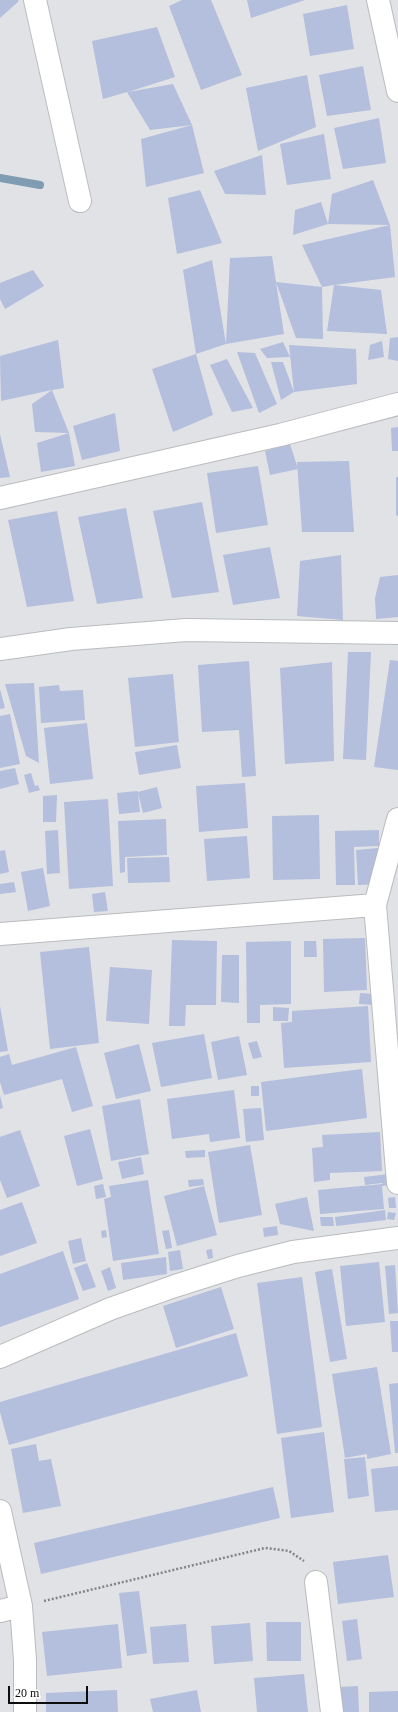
<!DOCTYPE html>
<style>
body{margin:0}
#map{position:relative;width:398px;height:1712px;overflow:hidden;background:#e1e2e5;font-family:Georgia,serif}
canvas{display:block}
.scale{position:absolute;left:8px;top:1686px;width:80px;height:18px;box-sizing:border-box;border:2px solid #0d0d0e;border-top:0;padding-left:5px;font-size:12px;line-height:14px;white-space:nowrap;color:#0d0d0e;-webkit-text-stroke:3px #fff;paint-order:stroke}
</style>
<div id="map">
<canvas width="398" height="1712"></canvas>
<div class="scale">20 m</div>
</div>
<script>
const context = document.querySelector('canvas').getContext('2d');
context.lineJoin = 'round';
const toPath = rows => new Path2D(rows.map(r => 'M' + r).join(''));
function strokePath(path, color, width, dash) { context.strokeStyle = color; context.lineWidth = width; context.lineCap = dash ? 'butt' : 'round'; context.setLineDash(dash || []); context.stroke(path); }
function paint(path, color) { context.fillStyle = color; context.fill(path, 'evenodd'); }
const stream = toPath([
 [0,178,40,185]
]);
const building = toPath([
 [0,0,18,0,19,1,0,18],
 [182,0,211,0,242,75,201,90,169,6],
 [247,0,305,0,251,18],
 [347,5,354,49,310,56,303,14],
 [157,27,175,77,128,92,173,84,192,125,150,130,127,92,103,99,92,41],
 [363,66,371,110,327,116,319,75],
 [307,75,316,127,258,151,246,88],
 [379,118,386,163,343,169,334,128],
 [192,125,204,173,146,187,141,139],
 [324,134,331,179,287,185,280,144],
 [262,155,266,195,225,194,214,171],
 [373,180,390,225,328,224,332,194],
 [200,190,222,243,177,254,168,198],
 [321,202,328,224,293,235,295,210],
 [390,225,395,277,334,285,381,290,387,334,327,331,334,285,322,287,323,339,296,338,276,282,322,287,302,245],
 [272,256,284,334,226,344,230,258],
 [212,260,226,344,196,354,213,415,173,432,152,369,196,354,183,270],
 [33,270,44,286,5,309,0,299,0,283],
 [398,337,398,361,388,359,390,338],
 [58,340,64,388,52,390,69,433,35,432,32,404,52,390,1,401,0,356],
 [382,341,384,357,368,360,370,345],
 [283,342,290,357,267,358,260,349],
 [289,345,356,349,357,384,294,392,281,400,271,362,283,362,294,392],
 [237,352,255,353,277,404,259,413],
 [227,359,253,408,232,412,210,365],
 [115,413,120,451,82,460,73,426],
 [398,427,398,451,392,451,391,428],
 [69,433,75,466,41,472,37,443],
 [0,434,10,477,0,478],
 [290,444,298,469,270,475,265,451],
 [349,461,354,532,302,532,297,462],
 [258,466,268,525,216,533,207,473],
 [396,477,398,477,398,516,396,515],
 [202,502,219,592,172,598,153,511],
 [126,508,143,598,97,604,78,517],
 [57,511,74,601,27,607,8,520],
 [270,547,280,598,233,605,223,555],
 [341,555,343,620,297,616,300,561],
 [398,575,398,617,376,619,375,598,380,577],
 [348,652,371,652,366,760,343,759],
 [390,660,398,661,398,770,374,767],
 [249,661,256,776,242,777,239,730,202,732,198,665],
 [332,662,334,761,285,764,280,668],
 [173,674,179,742,135,747,128,678],
 [34,683,39,763,26,756,5,684],
 [59,685,60,691,83,690,85,720,41,723,39,687],
 [0,689,5,708,0,709],
 [10,714,20,764,0,768,0,716],
 [87,723,93,779,50,784,44,728],
 [177,745,181,768,139,775,135,752],
 [15,768,19,784,0,789,0,771],
 [31,773,35,786,38,785,40,790,29,793,24,775],
 [245,783,248,828,199,832,196,786],
 [157,787,162,808,143,813,138,793,140,812,119,814,117,793,137,791,138,792],
 [57,795,56,822,43,822,43,796],
 [108,799,113,886,69,889,64,802],
 [319,815,320,879,273,880,272,816],
 [166,819,167,855,125,857,125,872,120,873,118,821],
 [58,830,60,873,47,874,45,831],
 [379,830,379,846,354,847,355,885,336,885,335,831],
 [247,836,250,878,207,881,204,839],
 [378,848,380,884,358,885,356,850],
 [5,850,9,872,0,874,0,851],
 [169,857,170,882,128,883,127,858],
 [43,868,50,906,28,911,21,872],
 [14,882,16,892,0,894,0,884],
 [105,892,108,911,94,912,92,894],
 [365,938,367,990,324,992,323,939],
 [172,940,217,941,216,1005,186,1005,185,1026,169,1026],
 [291,941,291,1004,260,1005,260,1023,247,1023,246,942],
 [304,941,316,941,317,957,304,957],
 [89,947,99,1043,50,1049,40,952],
 [222,955,239,955,239,1003,221,1002],
 [110,967,152,970,149,1024,106,1021],
 [360,993,374,994,374,1005,359,1004],
 [0,1006,8,1051,0,1052],
 [368,1006,371,1062,284,1068,281,1023,292,1022,292,1011],
 [273,1007,289,1008,288,1021,273,1021],
 [204,1034,212,1078,161,1087,152,1043],
 [239,1036,247,1075,218,1080,211,1042],
 [257,1041,262,1057,253,1059,248,1043],
 [139,1044,151,1091,116,1099,104,1053],
 [76,1047,93,1106,72,1112,62,1079,4,1095,0,1082,0,1057,9,1054,12,1065],
 [362,1069,367,1118,266,1131,261,1082],
 [251,1086,259,1086,259,1096,251,1096],
 [234,1090,240,1138,210,1142,209,1134,172,1139,167,1099],
 [0,1095,3,1108,0,1109],
 [140,1099,149,1154,111,1161,102,1106],
 [261,1108,264,1140,246,1142,243,1109],
 [90,1129,103,1179,77,1186,64,1136],
 [20,1130,40,1186,7,1198,0,1180,0,1137],
 [380,1132,382,1171,330,1173,330,1180,314,1182,312,1148,323,1147,322,1135],
 [250,1145,262,1215,219,1223,208,1152],
 [205,1150,205,1157,186,1158,185,1151],
 [141,1157,144,1174,122,1179,118,1162],
 [389,1174,391,1185,382,1186,384,1209,320,1214,318,1190,383,1184,382,1183,365,1185,364,1177],
 [203,1179,204,1185,189,1187,188,1180],
 [148,1180,159,1254,113,1261,104,1199,111,1197,109,1186],
 [103,1184,106,1197,96,1199,94,1186],
 [204,1186,217,1235,177,1246,164,1196],
 [307,1197,314,1231,280,1224,275,1204],
 [395,1197,396,1208,389,1208,388,1198],
 [22,1202,37,1243,0,1256,0,1210],
 [385,1210,386,1220,336,1226,335,1217],
 [388,1212,396,1213,394,1220,387,1219],
 [320,1217,333,1217,334,1226,321,1226],
 [277,1226,278,1235,264,1237,263,1228],
 [106,1230,107,1237,102,1238,101,1231],
 [169,1230,172,1248,166,1249,162,1231],
 [81,1238,86,1261,73,1264,68,1241],
 [212,1249,213,1258,208,1259,206,1250],
 [180,1250,183,1269,170,1271,168,1252],
 [63,1251,79,1299,0,1327,0,1274],
 [166,1257,167,1274,123,1280,121,1263],
 [379,1262,385,1322,346,1326,340,1266],
 [87,1263,96,1287,83,1291,74,1268],
 [395,1265,398,1313,389,1314,385,1266],
 [110,1267,116,1288,108,1291,101,1271],
 [332,1269,347,1359,330,1362,315,1272],
 [302,1277,322,1427,277,1434,257,1283],
 [221,1287,234,1329,176,1348,163,1306],
 [390,1321,398,1321,398,1352,392,1352],
 [236,1333,248,1376,9,1445,0,1412,0,1402],
 [377,1367,391,1454,367,1459,367,1454,345,1458,332,1374],
 [398,1383,398,1453,395,1453,389,1384],
 [324,1432,334,1512,291,1518,281,1438],
 [36,1444,39,1461,51,1459,61,1506,23,1513,11,1449],
 [365,1457,369,1496,348,1499,344,1459],
 [398,1466,398,1510,375,1512,371,1469],
 [273,1487,280,1518,41,1574,34,1543],
 [388,1555,394,1597,338,1604,333,1562],
 [139,1591,147,1653,127,1656,119,1593],
 [357,1619,362,1659,347,1661,342,1621],
 [266,1622,301,1622,301,1661,267,1661],
 [250,1623,253,1661,214,1664,211,1626],
 [118,1624,122,1668,47,1676,42,1632],
 [186,1624,189,1662,153,1664,150,1627],
 [304,1674,308,1712,257,1712,254,1678],
 [358,1686,359,1712,341,1712,339,1687],
 [117,1690,118,1712,46,1712,46,1693],
 [197,1690,201,1712,153,1712,150,1699],
 [398,1691,398,1712,369,1712,369,1692]
]);
const path = toPath([
 [44,1601,265,1548,289,1551,304,1561]
]);
const street = toPath([
 [35,0,80,201],
 [378,0,398,91],
 [0,498,280,435,398,404],
 [0,649,71,639,186,630,398,633],
 [398,819,375,905,398,1183],
 [0,934,375,905],
 [0,1357,110,1309,175,1286,238,1266,293,1252,398,1238],
 [0,1511,21,1606,25,1660,25,1712],
 [316,1582,332,1712],
 [0,1611,21,1606]
]);
strokePath(stream, '#7f9cb2', 8);
paint(building, '#b4bedd');
strokePath(street, '#babbbd', 24);
strokePath(path, '#838486', 2.5, [2, 2]);
strokePath(street, '#fff', 22);
</script>
